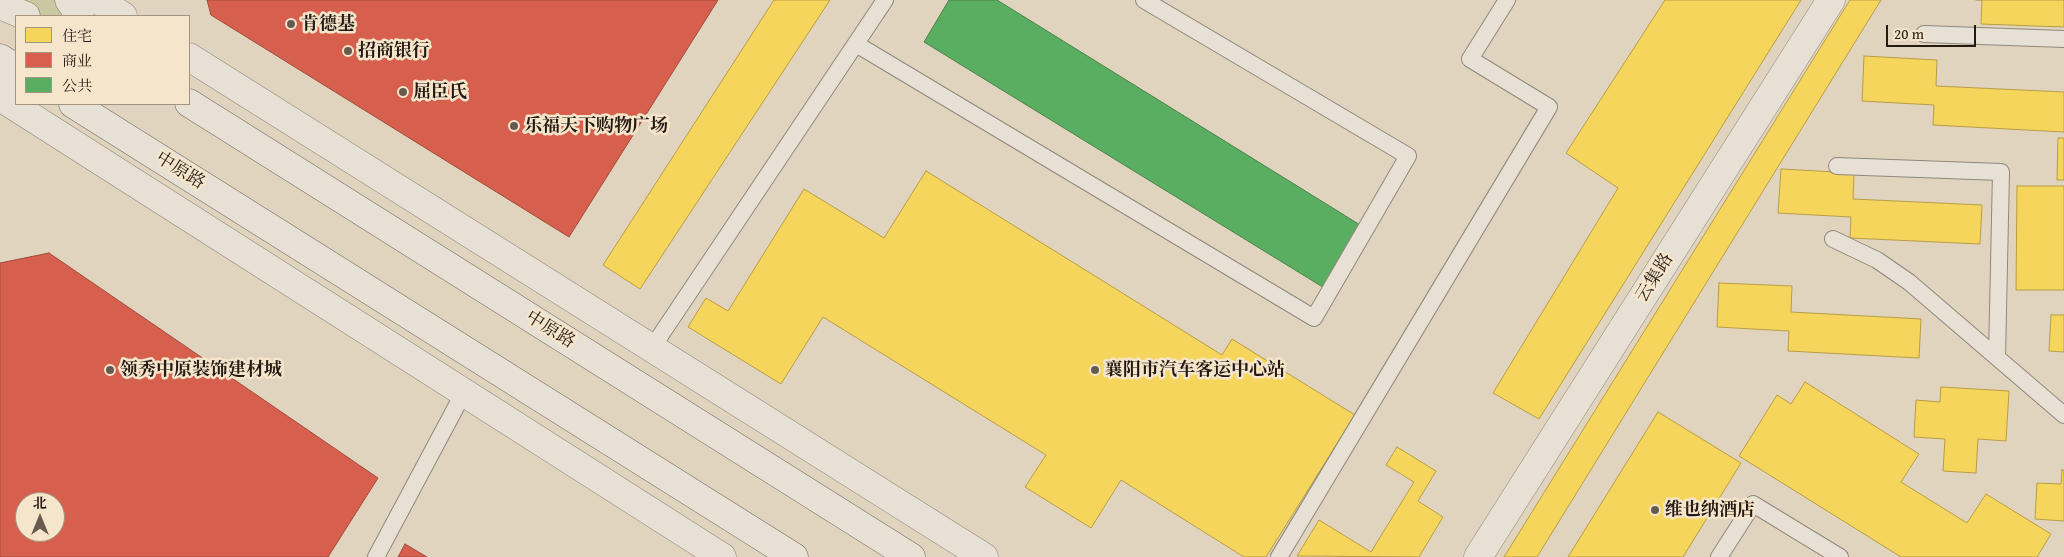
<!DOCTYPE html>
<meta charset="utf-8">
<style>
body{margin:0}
#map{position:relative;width:2064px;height:557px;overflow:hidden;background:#e0d4be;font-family:"Gentium Book Plus","Noto Serif SC",serif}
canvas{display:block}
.legend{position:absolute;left:15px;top:15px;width:175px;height:90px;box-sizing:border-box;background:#f5e5cb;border:1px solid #a29481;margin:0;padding:6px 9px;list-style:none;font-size:15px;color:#251a13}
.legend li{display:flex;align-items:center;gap:10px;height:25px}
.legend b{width:25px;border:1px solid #a29481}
.north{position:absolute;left:15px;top:492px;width:50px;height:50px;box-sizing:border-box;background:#f5e5cb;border:1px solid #a29481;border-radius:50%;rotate:0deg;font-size:14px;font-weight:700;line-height:20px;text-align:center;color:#251a13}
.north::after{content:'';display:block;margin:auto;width:18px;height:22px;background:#665b4f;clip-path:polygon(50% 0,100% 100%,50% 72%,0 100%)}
.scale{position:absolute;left:1886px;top:25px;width:90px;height:22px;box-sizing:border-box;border:2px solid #251a13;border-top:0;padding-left:6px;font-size:15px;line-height:18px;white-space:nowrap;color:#251a13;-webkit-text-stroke:4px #f5e5cb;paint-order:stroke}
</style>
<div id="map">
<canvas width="2064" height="557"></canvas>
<ul class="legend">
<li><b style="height:14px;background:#f6d55c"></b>住宅</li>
<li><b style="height:14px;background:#d6604d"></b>商业</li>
<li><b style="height:14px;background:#5aae61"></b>公共</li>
</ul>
<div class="north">北</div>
<div class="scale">20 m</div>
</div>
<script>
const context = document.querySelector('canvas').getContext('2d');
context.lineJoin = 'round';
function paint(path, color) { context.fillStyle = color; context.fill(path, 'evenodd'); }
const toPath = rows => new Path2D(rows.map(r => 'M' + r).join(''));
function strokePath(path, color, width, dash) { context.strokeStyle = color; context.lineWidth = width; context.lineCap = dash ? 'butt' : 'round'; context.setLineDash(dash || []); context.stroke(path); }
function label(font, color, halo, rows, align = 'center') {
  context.font = font + ' "Gentium Book Plus","Noto Serif SC",serif'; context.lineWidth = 5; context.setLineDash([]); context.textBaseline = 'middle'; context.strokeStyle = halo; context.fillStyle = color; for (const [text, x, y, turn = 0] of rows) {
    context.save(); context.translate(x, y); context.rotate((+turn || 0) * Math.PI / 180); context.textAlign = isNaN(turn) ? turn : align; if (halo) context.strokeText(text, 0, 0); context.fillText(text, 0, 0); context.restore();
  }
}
const green = toPath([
 [0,0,69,0,80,16,26,16]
]);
const homes = toPath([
 [774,0,830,0,640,289,603,265,774,0],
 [1665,0,1801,0,1539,419,1493,393,1618,188,1566,153,1665,0],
 [1850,0,1881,0,1537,557,1504,557,1850,0],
 [1976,0,2064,0,2064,27,1981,24,1982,0,1976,0],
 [1864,56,1937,60,1936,86,2064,92,2064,132,1933,125,1934,105,1862,101,1864,56],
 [2058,138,2064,138,2064,180,2057,180,2058,138],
 [1781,169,1854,173,1853,199,1982,205,1980,244,1850,238,1851,217,1778,213,1781,169],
 [926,171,1222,355,1232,339,1355,415,1266,557,1244,557,1121,480,1091,528,1025,487,1046,455,823,317,781,384,688,327,706,298,728,311,804,189,884,238,926,171],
 [2017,186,2064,186,2064,290,2016,290,2017,186],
 [1719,283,1792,286,1791,312,1921,319,1919,358,1788,351,1789,331,1717,327,1719,283],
 [2051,315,2064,315,2064,352,2049,351,2051,315],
 [1805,382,1919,454,1901,482,1967,523,1986,494,2051,534,2037,557,1901,557,1739,456,1777,395,1791,404,1805,382],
 [1941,387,2009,391,2006,441,1978,439,1976,473,1943,471,1945,439,1914,437,1916,400,1940,402,1941,387],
 [1658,412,1741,463,1683,557,1568,557,1658,412],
 [1397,447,1436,471,1418,501,1443,517,1419,557,1297,556,1319,520,1371,552,1414,482,1386,465,1397,447],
 [2062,470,2064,470,2064,521,2035,519,2037,483,2061,484,2062,470]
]);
const shops = toPath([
 [207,0,718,0,569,237,211,15,207,0],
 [49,253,378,478,328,557,0,557,0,263,49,253],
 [25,502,55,502,55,532,25,532,25,502],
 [405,544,427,557,398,557,405,544]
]);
const public = toPath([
 [949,0,997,0,1365,228,1326,289,924,42,949,0]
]);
const service = toPath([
 [1924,34,2064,39],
 [856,44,1314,318,1408,156,1144,0],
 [1837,166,2001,172,1997,357],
 [1833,239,1877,260,1909,282,2064,415],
 [652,348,885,0],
 [376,557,464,392],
 [1279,557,1549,107,1470,59,1507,0],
 [1719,557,1753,504,1840,557]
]);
const tertiary = toPath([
 [98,0,123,16],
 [189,57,984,557],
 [0,97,722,557],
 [1478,557,1831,0]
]);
const secondary = toPath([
 [69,0,80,16],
 [0,5,26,16],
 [0,58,16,68],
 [0,87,16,88],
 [189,103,911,557],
 [73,104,794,557]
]);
const markers = [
 [291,24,5,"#665b4f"],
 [348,51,5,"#665b4f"],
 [403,92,5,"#665b4f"],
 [514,126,5,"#665b4f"],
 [110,370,5,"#665b4f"],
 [1095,370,5,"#665b4f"],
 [1655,510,5,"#665b4f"]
];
const poiNames = [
 ["肯德基",301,24],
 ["招商银行",358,51],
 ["屈臣氏",413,92],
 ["乐福天下购物广场",524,126],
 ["领秀中原装饰建材城",120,370],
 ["襄阳市汽车客运中心站",1105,370],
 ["维也纳酒店",1665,510]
];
const streetNames = [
 ["中原路",180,171,32],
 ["云集路",1655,278,-58],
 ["中原路",550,330,32]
];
paint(green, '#c9c8a2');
paint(homes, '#f6d55c');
strokePath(homes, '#b79d46', 1);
paint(shops, '#d6604d');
strokePath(shops, '#a14b3c', 1);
paint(public, '#5aae61');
strokePath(public, '#4a824a', 1);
strokePath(service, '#90887b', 18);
strokePath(tertiary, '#90887b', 29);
strokePath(secondary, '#766e63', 29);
strokePath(service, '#e6e0d5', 16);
strokePath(tertiary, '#e6e0d5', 28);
strokePath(secondary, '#e6e0d5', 28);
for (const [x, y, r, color] of markers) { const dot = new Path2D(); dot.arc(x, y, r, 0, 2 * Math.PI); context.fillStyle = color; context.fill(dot); strokePath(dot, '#f5e5cb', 2); }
label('bold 18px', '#251a13', '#f5e5cb', poiNames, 'left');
label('18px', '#251a13', '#f5e5cb', streetNames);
</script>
